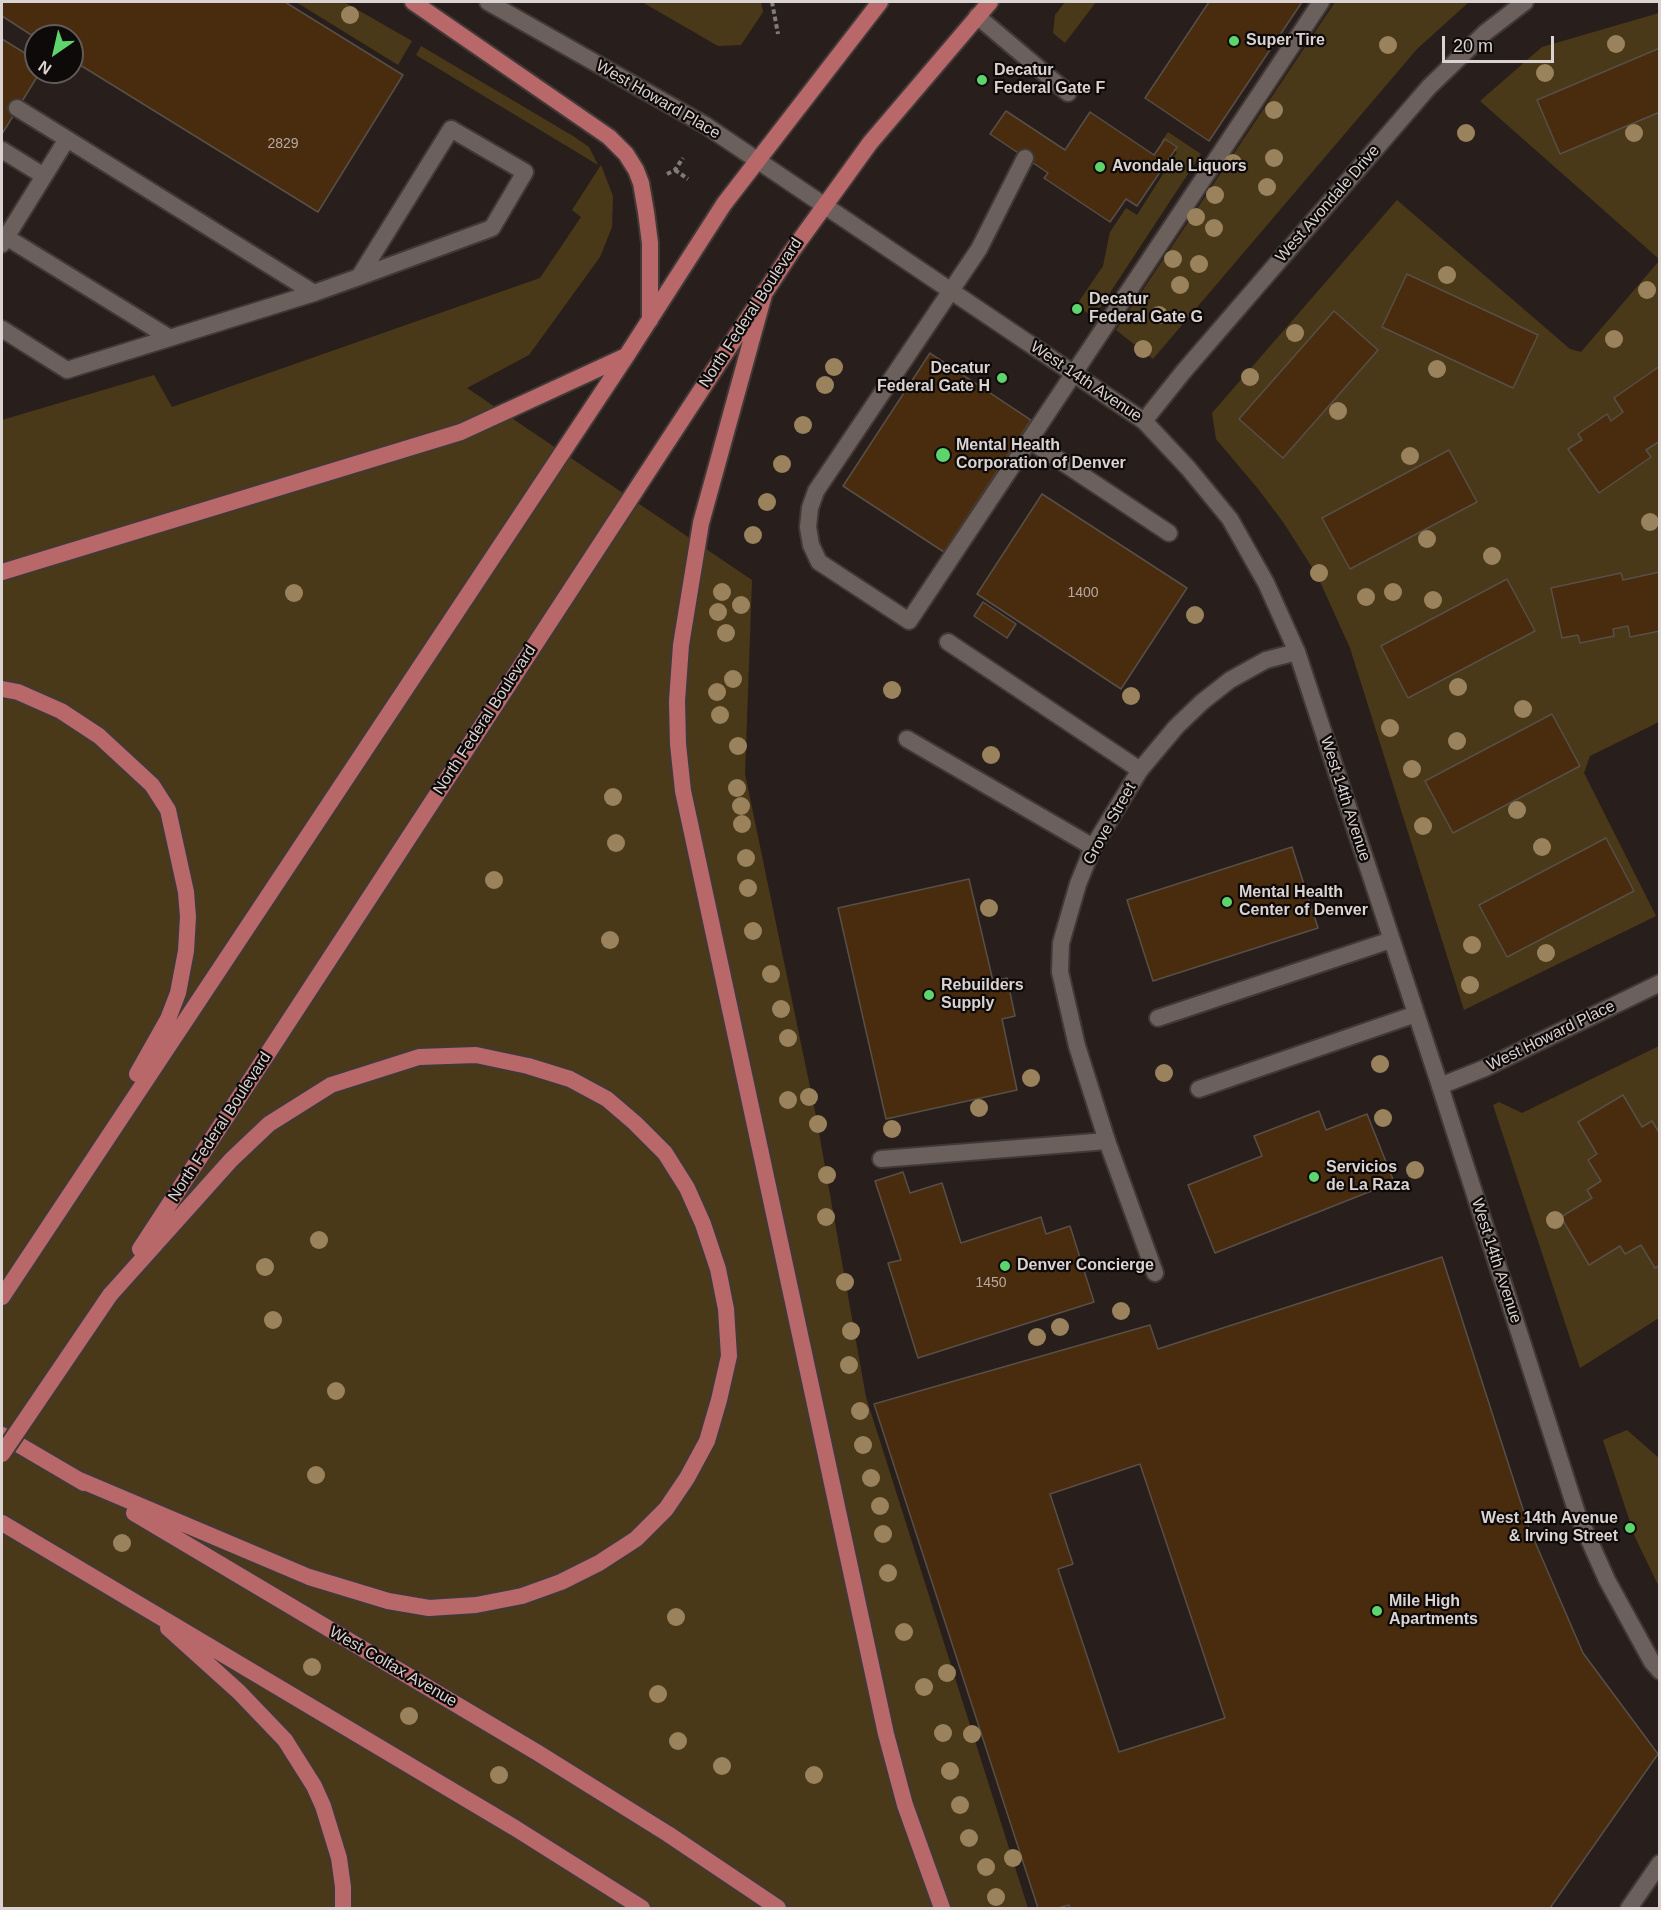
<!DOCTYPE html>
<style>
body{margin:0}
#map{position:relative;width:1661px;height:1910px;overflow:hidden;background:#281f1c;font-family:Helvetica,sans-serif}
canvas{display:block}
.frame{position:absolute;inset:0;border:3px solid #dad3d1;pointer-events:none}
.north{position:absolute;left:24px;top:24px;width:60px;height:60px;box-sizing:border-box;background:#0e0a09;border:2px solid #605a59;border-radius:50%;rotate:214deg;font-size:16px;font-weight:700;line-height:24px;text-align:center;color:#dad3d1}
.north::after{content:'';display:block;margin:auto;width:21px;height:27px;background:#5ed56c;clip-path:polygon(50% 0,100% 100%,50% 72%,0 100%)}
.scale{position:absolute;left:1442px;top:36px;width:112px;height:27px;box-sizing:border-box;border:3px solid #dad3d1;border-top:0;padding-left:8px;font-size:18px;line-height:21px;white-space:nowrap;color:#dad3d1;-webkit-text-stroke:4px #0e0a09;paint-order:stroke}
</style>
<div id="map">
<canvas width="1661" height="1910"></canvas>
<div class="frame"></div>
<div class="north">N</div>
<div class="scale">20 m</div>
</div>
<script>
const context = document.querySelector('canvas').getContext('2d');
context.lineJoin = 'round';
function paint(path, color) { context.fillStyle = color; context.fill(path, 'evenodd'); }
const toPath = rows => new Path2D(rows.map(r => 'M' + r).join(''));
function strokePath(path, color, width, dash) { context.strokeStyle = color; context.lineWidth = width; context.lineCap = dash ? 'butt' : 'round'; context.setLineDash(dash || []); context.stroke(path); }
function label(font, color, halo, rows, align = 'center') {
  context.font = font + ' Helvetica,sans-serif'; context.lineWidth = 4.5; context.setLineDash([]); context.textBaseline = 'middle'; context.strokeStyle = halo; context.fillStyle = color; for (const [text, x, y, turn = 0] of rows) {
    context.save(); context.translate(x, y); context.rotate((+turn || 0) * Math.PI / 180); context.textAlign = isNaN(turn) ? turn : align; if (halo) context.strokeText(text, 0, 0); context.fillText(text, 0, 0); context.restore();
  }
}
const green = toPath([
 [296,2,344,2,412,41,398,65],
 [642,2,761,2,763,12,741,45,718,46],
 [1065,2,1096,2,1065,43,1053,33,1055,15],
 [1335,2,1469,2,1417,49,1153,359,1116,330],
 [1659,13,1659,259,1480,101,1542,47],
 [421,46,573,136,589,147,598,165,416,55],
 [1168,132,1201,154,1094,317,1076,306,1103,266,1110,232,1126,208,1137,215,1177,152,1161,142],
 [601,165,613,196,612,227,600,257,529,355,467,388,752,580,745,774,816,1116,866,1397,1028,1908,2,1908,2,420,154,375,172,407,540,278,581,217,572,210],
 [1397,200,1570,349,1581,352,1659,261,1659,722,1590,756,1584,773,1656,916,1464,1010,1350,648,1317,575,1283,522,1259,490,1216,439,1212,413],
 [1659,1046,1659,1318,1580,1368,1493,1105,1499,1102,1522,1113],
 [1627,1430,1659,1458,1659,1587,1635,1537,1603,1440]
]);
const building = toPath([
 [2,2,285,2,403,75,318,212,72,60,72,36,36,36,36,38,2,16,2,2],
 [1209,2,1302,2,1209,141,1145,98,1209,2],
 [2,39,36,60,36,72,40,72,2,134,2,39],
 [1660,48,1660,112,1560,154,1537,100,1660,48],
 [1006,111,1065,150,1090,112,1154,155,1165,139,1177,147,1137,206,1126,199,1110,222,1044,178,1048,173,990,134,1006,111],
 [1407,274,1538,335,1513,388,1382,327,1407,274],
 [1334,311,1378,350,1283,458,1239,419,1334,311],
 [930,353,1031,420,944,552,843,486,930,353],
 [1660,366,1660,441,1646,450,1651,457,1599,493,1568,449,1582,440,1578,434,1607,414,1611,421,1623,412,1614,398,1660,366],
 [1449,450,1477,502,1350,569,1322,518,1449,450],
 [1042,494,1187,588,1121,689,977,594,1042,494],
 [1660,572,1660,631,1630,637,1628,626,1613,629,1614,636,1580,643,1578,635,1562,638,1551,588,1621,573,1623,580,1660,572],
 [1507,579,1535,631,1408,698,1381,646,1507,579],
 [983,602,1016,624,1007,638,974,616,983,602],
 [1552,714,1580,766,1453,833,1425,781,1552,714],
 [1606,838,1634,891,1507,957,1479,905,1606,838],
 [1292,847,1318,928,1153,981,1127,900,1292,847],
 [969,879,993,981,1007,978,1015,1016,1002,1019,1017,1090,886,1119,838,908,969,879],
 [1623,1095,1642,1127,1652,1121,1660,1134,1660,1265,1655,1268,1641,1245,1625,1254,1620,1246,1589,1265,1561,1217,1592,1198,1587,1190,1601,1181,1588,1160,1597,1154,1578,1122,1623,1095],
 [1319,1111,1326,1130,1367,1114,1394,1182,1215,1253,1188,1185,1262,1156,1254,1136,1319,1111],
 [903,1172,910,1193,942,1183,961,1243,1041,1217,1046,1234,1070,1226,1094,1302,918,1358,888,1263,901,1260,875,1181,903,1172],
 [1442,1257,1529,1528,1583,1653,1658,1754,1550,1908,1070,1908,1069,1905,1058,1908,1038,1908,874,1404,1150,1325,1158,1349,1442,1257],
 [1140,1464,1225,1718,1119,1752,1058,1569,1073,1564,1050,1494,1140,1464]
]);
const path = toPath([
 [772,2,778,34],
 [675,170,688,179],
 [667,174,675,170,683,158]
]);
const service = toPath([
 [977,16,1068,93],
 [17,108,67,139],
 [2,150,44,176],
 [1025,158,979,249,816,491,810,508,808,527,811,545,819,562,909,621,1321,2],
 [6,237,170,338],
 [2,244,67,139,314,293,359,277,492,228,525,172,451,129,359,277],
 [2,329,67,370,314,293],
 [1029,440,1169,533],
 [948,642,1140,770],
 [907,739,1093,847],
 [1158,1018,1391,940],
 [1199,1089,1416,1014],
 [881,1159,1107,1141,1155,1273]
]);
const minor = toPath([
 [1144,421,1184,371,1429,87,1486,32,1525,2],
 [1440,1086,1485,1068,1660,983],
 [1107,1141,1077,1046,1060,972,1061,943,1078,884,1093,847,1140,770,1176,727,1202,702,1230,680,1266,660,1297,652],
 [1629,1908,1660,1863]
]);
const tertiary = toPath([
 [488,2,705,125,1144,421,1188,468,1230,519,1266,583,1297,652,1440,1086,1577,1513,1607,1580,1652,1662,1660,1671]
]);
const primary = toPath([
 [413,2,609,137,626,154,636,170,641,183,646,212,650,243,650,320],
 [765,291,701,523,681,645,677,701,678,744,683,791,886,1734,905,1805,942,1908],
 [2,572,461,432,626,356],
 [2,689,18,692,61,711,99,736,152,785,168,810,186,892,188,917,186,951,178,993,168,1019,137,1074],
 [140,1249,792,251,870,143,990,2],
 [2,1297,627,355,724,204,880,2],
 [2,1435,84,1483],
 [75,1478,309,1577,388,1601,429,1608,476,1605,522,1596,561,1582,599,1563,636,1539,666,1509,687,1478,707,1441,719,1400,729,1356,726,1309,718,1269,703,1224,687,1188,665,1153,635,1123,607,1099,570,1079,528,1066,476,1055,419,1057,331,1085,269,1124,231,1160,110,1295],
 [134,1513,538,1753,668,1834,778,1908],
 [2,1523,515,1828,642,1908],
 [168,1628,239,1692,285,1740,314,1786,323,1806,339,1858,343,1887,343,1908]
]);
const primaryBridge = toPath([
 [2,1454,110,1295]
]);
const trees = [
 [350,15],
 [1616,44],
 [1388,45],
 [1545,73],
 [1274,110],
 [1466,133],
 [1634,133],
 [1274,158],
 [1233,163],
 [1267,187],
 [1215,195],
 [1196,217],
 [1214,228],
 [1173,259],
 [1199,264],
 [1447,275],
 [1180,285],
 [1647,290],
 [1159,315],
 [1295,333],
 [1614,339],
 [1143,349],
 [834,367],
 [1437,369],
 [1250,377],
 [825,385],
 [1338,411],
 [803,425],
 [1410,456],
 [782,464],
 [767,502],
 [1650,522],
 [753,535],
 [1427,539],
 [1492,556],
 [1319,573],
 [722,592],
 [1393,592],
 [294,593],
 [1366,597],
 [1433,600],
 [741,605],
 [718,612],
 [1195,615],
 [726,633],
 [733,679],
 [1458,687],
 [892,690],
 [717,692],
 [1131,696],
 [1523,709],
 [720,715],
 [1390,728],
 [1457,741],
 [738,746],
 [991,755],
 [1412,769],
 [737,788],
 [613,797],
 [741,806],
 [1517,810],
 [742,824],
 [1423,826],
 [616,843],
 [1542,847],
 [746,858],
 [494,880],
 [748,888],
 [989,908],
 [753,931],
 [610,940],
 [1472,945],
 [1546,953],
 [771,974],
 [1470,985],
 [781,1009],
 [788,1038],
 [1380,1064],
 [1164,1073],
 [1031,1078],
 [809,1097],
 [788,1100],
 [979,1108],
 [1383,1118],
 [818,1124],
 [892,1129],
 [1415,1170],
 [827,1175],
 [826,1217],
 [1555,1220],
 [319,1240],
 [265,1267],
 [845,1282],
 [1121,1311],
 [273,1320],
 [1060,1327],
 [851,1331],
 [1037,1337],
 [849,1365],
 [336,1391],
 [860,1411],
 [863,1445],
 [316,1475],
 [871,1478],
 [880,1506],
 [883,1534],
 [122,1543],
 [888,1573],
 [676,1617],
 [904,1632],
 [312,1667],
 [947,1673],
 [924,1687],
 [658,1694],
 [409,1716],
 [943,1733],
 [972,1734],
 [678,1741],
 [722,1766],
 [950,1771],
 [499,1775],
 [814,1775],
 [960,1805],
 [969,1838],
 [1013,1858],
 [986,1867],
 [996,1897]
];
const markers = [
 [1234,41,6,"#5ed56c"],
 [982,80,6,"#5ed56c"],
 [1100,167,6,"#5ed56c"],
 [1077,309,6,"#5ed56c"],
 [1002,378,6,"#5ed56c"],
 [943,455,8,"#5ed56c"],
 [1227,902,6,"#5ed56c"],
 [929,995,6,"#5ed56c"],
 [1314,1177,6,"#5ed56c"],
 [1005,1266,6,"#5ed56c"],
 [1630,1528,6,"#5ed56c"],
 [1377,1611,6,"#5ed56c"]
];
const numberNames = [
 ["2829",283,144],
 ["1400",1083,593],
 ["1450",991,1283]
];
const poiNames = [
 ["Super Tire",1246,41],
 ["Decatur",994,71],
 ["Federal Gate F",994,89],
 ["Avondale Liquors",1112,167],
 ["Decatur",1089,300],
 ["Federal Gate G",1089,318],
 ["Decatur",990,369,"right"],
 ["Federal Gate H",990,387,"right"],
 ["Mental Health",956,446],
 ["Corporation of Denver",956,464],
 ["Mental Health",1239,893],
 ["Center of Denver",1239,911],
 ["Rebuilders",941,986],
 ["Supply",941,1004],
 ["Servicios",1326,1168],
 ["de La Raza",1326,1186],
 ["Denver Concierge",1017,1266],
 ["West 14th Avenue",1618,1519,"right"],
 ["& Irving Street",1618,1537,"right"],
 ["Mile High",1389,1602],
 ["Apartments",1389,1620]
];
const streetNames = [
 ["West Howard Place",658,100,30],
 ["West Avondale Drive",1328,204,-49],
 ["North Federal Boulevard",751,313,-57],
 ["West 14th Avenue",1086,382,34],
 ["North Federal Boulevard",485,720,-57],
 ["West 14th Avenue",1345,799,72],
 ["Grove Street",1110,824,-61],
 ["West Howard Place",1551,1036,-26],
 ["North Federal Boulevard",220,1127,-57],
 ["West 14th Avenue",1496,1261,72],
 ["West Colfax Avenue",393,1667,30]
];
paint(green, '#4a3918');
paint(building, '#492b0d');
strokePath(building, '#574f48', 1.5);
strokePath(service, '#413937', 20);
strokePath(minor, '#413937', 20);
strokePath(tertiary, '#413937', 20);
strokePath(primary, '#413937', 20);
strokePath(path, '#837b78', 4, [4.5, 3]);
strokePath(service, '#6c605c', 16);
strokePath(minor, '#6c605c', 16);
strokePath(tertiary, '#6c605c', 16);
strokePath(primary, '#b86869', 16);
strokePath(primaryBridge, '#413937', 20, []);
strokePath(primaryBridge, '#b86869', 16);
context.fillStyle = '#99825c';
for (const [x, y] of trees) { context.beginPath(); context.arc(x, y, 9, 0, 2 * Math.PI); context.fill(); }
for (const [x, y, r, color] of markers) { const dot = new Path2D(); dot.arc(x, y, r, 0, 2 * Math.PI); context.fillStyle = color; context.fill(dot); strokePath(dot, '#0e0a09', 2); }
label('14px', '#b6a9a0', null, numberNames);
label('bold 16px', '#dad3d1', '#0e0a09', poiNames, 'left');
label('16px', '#dad3d1', '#0e0a09', streetNames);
</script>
